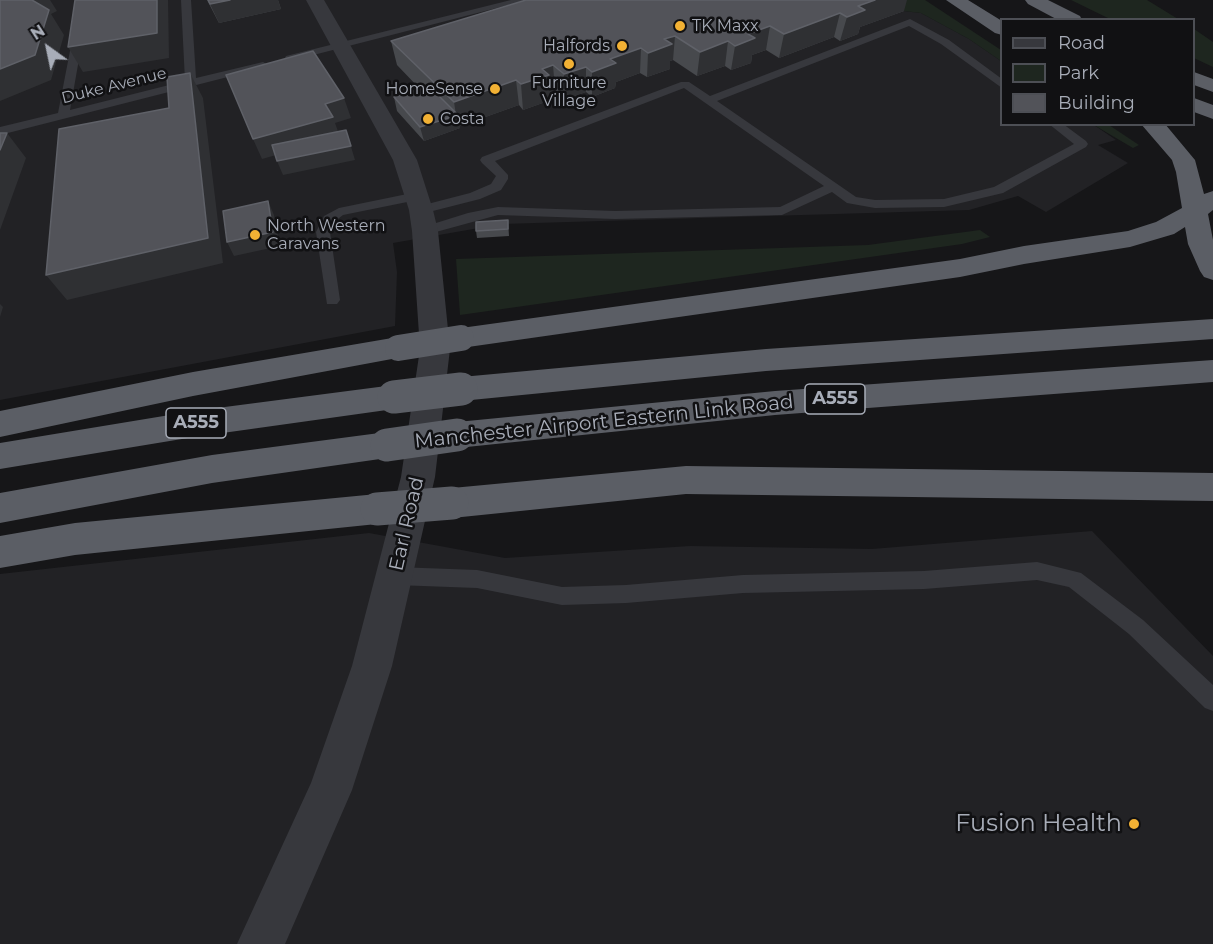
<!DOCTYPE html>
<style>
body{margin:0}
#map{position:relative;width:1213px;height:944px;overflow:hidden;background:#161618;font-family:Montserrat,sans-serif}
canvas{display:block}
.legend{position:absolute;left:1000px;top:18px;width:195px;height:108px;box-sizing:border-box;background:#111113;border:2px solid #4d4f55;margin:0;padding:8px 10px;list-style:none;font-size:18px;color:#a8adb8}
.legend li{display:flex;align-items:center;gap:12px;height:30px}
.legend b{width:30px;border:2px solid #4d4f55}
.north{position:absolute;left:18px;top:18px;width:60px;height:60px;-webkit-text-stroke:4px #111113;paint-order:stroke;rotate:327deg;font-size:16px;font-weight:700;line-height:24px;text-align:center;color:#a8adb8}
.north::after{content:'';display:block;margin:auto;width:21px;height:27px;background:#a8adb8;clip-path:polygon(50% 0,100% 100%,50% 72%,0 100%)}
</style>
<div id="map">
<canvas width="1213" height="944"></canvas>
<ul class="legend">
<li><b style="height:8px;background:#37383d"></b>Road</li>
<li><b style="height:16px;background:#1e261f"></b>Park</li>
<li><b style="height:16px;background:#525359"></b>Building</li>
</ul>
<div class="north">N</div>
</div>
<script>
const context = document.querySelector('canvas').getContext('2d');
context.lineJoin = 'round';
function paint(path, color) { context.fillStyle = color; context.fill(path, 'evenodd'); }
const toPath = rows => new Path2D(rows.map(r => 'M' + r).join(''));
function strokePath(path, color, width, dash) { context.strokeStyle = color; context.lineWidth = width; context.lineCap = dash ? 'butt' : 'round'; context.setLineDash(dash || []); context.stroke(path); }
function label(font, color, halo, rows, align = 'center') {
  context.font = font + ' Montserrat,sans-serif'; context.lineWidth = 5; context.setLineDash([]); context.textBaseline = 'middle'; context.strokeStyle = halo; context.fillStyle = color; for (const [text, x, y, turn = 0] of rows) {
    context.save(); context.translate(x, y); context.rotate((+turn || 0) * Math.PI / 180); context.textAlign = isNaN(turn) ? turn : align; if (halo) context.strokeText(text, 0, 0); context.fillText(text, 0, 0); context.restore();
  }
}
const built = toPath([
 [0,0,883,0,904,11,921,13,969,39,1001,61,1002,124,1094,125,1116,140,1098,145,1128,163,1046,212,1018,196,969,210,502,224,393,243,397,272,395,326,0,400],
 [1092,531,1213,656,1213,944,0,944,0,574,369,533,505,558,690,546,872,549]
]);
const green = toPath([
 [883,0,925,0,1001,50,1001,61,969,39,921,13,904,11],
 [1071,0,1147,0,1178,19,1110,19],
 [1194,29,1213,42,1213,67,1194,58],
 [1094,125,1109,125,1139,145,1133,148],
 [980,230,990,237,962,244,460,315,456,259,868,245]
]);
const service = toPath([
 [77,0,87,0,85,25,70,110,185,81,181,0,191,0,196,78,263,62,268,65,267,67,0,135,0,127,58,113,75,25,77,0],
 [511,0,528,0,290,61,285,58,286,56,511,0],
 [910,19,949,40,1002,79,1002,88,941,44,909,26,717,101,856,197,875,200,944,199,994,187,1074,144,1049,124,1063,124,1086,141,1088,144,1086,147,1003,193,944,207,875,208,847,203,832,192,782,215,615,219,498,215,425,235,418,231,420,228,468,213,498,207,615,211,780,207,824,186,684,88,495,161,508,175,508,179,501,190,480,199,421,214,414,210,416,207,470,193,491,184,496,176,482,163,480,160,482,157,681,82,689,82,710,96,910,19],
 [417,192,424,196,422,199,343,215,335,221,330,232,340,300,337,304,327,304,316,232,324,216,339,208,417,192],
 [1037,562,1081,573,1143,620,1213,685,1213,711,1205,708,1129,634,1069,587,1037,580,924,589,743,593,626,603,562,605,477,588,396,585,389,582,386,576,389,570,396,567,477,570,562,587,626,585,743,575,924,571,1037,562]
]);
const tertiary = toPath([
 [306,0,324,0,417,160,433,210,438,231,450,349,435,477,392,666,352,790,285,944,237,944,311,783,352,666,401,477,420,349,412,231,409,210,393,160,306,0]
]);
const trunk = toPath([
 [946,0,968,0,1002,21,1002,35,995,33,946,0],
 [1025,0,1048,0,1080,16,1082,20,1058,20,1028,4,1025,0],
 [1194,72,1213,79,1213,92,1194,85,1194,72],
 [1194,98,1213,105,1213,119,1194,112,1194,98],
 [1141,124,1165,124,1195,160,1204,194,1213,191,1213,210,1208,214,1213,240,1213,280,1204,277,1200,271,1188,244,1185,227,1174,234,1130,247,1024,264,960,277,461,348,451,345,447,338,451,331,461,328,960,259,1024,246,1128,231,1156,222,1182,208,1176,172,1172,160,1141,124],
 [1213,319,1213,339,766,371,461,401,450,397,446,389,450,381,461,377,766,349,1213,319],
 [398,337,408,340,413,348,408,356,193,396,0,437,0,411,193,372,398,337],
 [1213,360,1213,382,775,415,457,448,446,444,441,435,446,426,457,422,775,391,1213,360],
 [394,385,405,389,409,397,405,405,394,409,194,437,0,469,0,443,194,411,394,385],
 [387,432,398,436,403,445,398,454,387,458,212,483,0,523,0,493,212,455,387,432],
 [686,466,1213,473,1213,501,686,494,452,518,440,513,435,503,440,493,452,488,686,466],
 [377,494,389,499,394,509,389,519,377,524,75,555,0,568,0,536,75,523,377,494]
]);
const trunkBridgeFar1 = toPath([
 [398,348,461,338]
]);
const trunkBridge = toPath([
 [394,397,461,389],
 [387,445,457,435],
 [377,509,452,503]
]);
const wall = toPath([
 [207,0,278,0,281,9,219,23],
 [526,0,904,11,860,27,858,34,840,41,834,37,779,58,766,50,752,55,751,63,731,70,725,66,697,76,673,60,670,61,670,69,647,77,640,73,616,82,615,88,592,97,586,92,566,99,555,90,550,92,551,100,523,110,519,105,460,126,460,128,424,141,397,111,394,97,420,89,397,65,391,41],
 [508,220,509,236,477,238,476,231]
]);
const shadedWall = toPath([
 [26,0,50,0,57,11,51,14,64,35,51,80,0,101,0,69],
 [157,0,168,0,169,58,83,72,68,47],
 [230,0,278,0,281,9,219,23,210,4],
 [875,0,907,0,904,11,860,27,858,34,840,41,847,17,858,6],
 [840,13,834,37,779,58,784,34],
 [770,26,766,50,752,55,751,63,731,70,735,46,748,34],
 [675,36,673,60,670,61,670,69,647,77,648,53,664,39],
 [728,41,725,66,697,76,700,52],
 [641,48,640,73,616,82,615,88,592,97,592,72,610,59],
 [553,65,555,90,550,92,551,100,523,110,521,84,542,69],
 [586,67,586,92,566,99,564,74],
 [190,73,203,98,223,263,67,300,46,275,208,238],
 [516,80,519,105,460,126,460,128,424,141,420,127,456,115,454,102],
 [344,98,351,118,335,123,340,137,262,159,253,139,325,104],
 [346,130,355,160,283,175,277,161],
 [7,133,26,158,0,230,0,150],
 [268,201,274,215,280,246,234,256,227,242],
 [0,304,3,307,0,317]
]);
const building = toPath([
 [0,0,32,0,49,10,35,55,0,69,0,0],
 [75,0,157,0,157,33,68,47,75,0],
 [208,0,230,0,210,4,208,0],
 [526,0,875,0,858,6,865,10,847,17,840,13,784,34,770,26,748,34,755,38,735,46,728,41,700,52,675,36,664,39,672,44,648,53,641,48,610,59,616,63,592,72,586,67,564,74,553,65,542,69,549,75,521,84,516,80,454,102,391,41,526,0],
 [313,51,344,98,325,104,333,117,253,139,226,75,313,51],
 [190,73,208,238,46,275,59,129,169,108,167,77,190,73],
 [429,86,458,115,420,127,394,97,429,86],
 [346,130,351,146,277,161,272,145,346,130],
 [0,133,7,133,0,150,0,133],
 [268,201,273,232,227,242,223,211,268,201],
 [508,220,508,229,476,231,476,222,508,220]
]);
const markers = [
 [680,26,6,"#f2b134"],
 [622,46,6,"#f2b134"],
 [569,64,6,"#f2b134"],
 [495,89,6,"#f2b134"],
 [428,119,6,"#f2b134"],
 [255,235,6,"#f2b134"],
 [1134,824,6,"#f2b134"]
];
const farPoinames = [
 ["TK Maxx",692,26],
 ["Halfords",610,46,"right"],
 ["Furniture",569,83,"center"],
 ["Village",569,101,"center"],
 ["HomeSense",483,89,"right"],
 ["Costa",440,119],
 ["North Western",267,226],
 ["Caravans",267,244]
];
const farStreetnames = [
 ["Duke Avenue",114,86,-14]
];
const shields = [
 [835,399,60],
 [196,423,60]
];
const shieldNames = [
 ["A555",835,399],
 ["A555",196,423]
];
const streetNames = [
 ["Manchester Airport Eastern Link Road",604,422,-6],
 ["Earl Road",407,524,-77]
];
const nearPoinames = [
 ["Fusion Health",1122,824]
];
paint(built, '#222225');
paint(green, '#1e261f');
paint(service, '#37383d');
paint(tertiary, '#37383d');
paint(trunk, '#5b5e65');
strokePath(trunkBridgeFar1, '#5b5e65', 26);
strokePath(trunkBridge, '#5b5e65', 33);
paint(wall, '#47494d');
paint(shadedWall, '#2f3033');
paint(building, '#525359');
strokePath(building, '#5f6168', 1.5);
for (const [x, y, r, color] of markers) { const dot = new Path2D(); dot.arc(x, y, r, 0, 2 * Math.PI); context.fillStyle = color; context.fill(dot); strokePath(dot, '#111113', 2); }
label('16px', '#a8adb8', '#111113', farPoinames, 'left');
label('16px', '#a8adb8', '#111113', farStreetnames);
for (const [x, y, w] of shields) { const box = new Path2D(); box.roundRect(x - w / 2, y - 15, w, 30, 4.5); context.fillStyle = '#111113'; context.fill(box); strokePath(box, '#a8adb8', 1.5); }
label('bold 18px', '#a8adb8', null, shieldNames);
label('20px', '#a8adb8', '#111113', streetNames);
label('24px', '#a8adb8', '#111113', nearPoinames, 'right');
</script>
